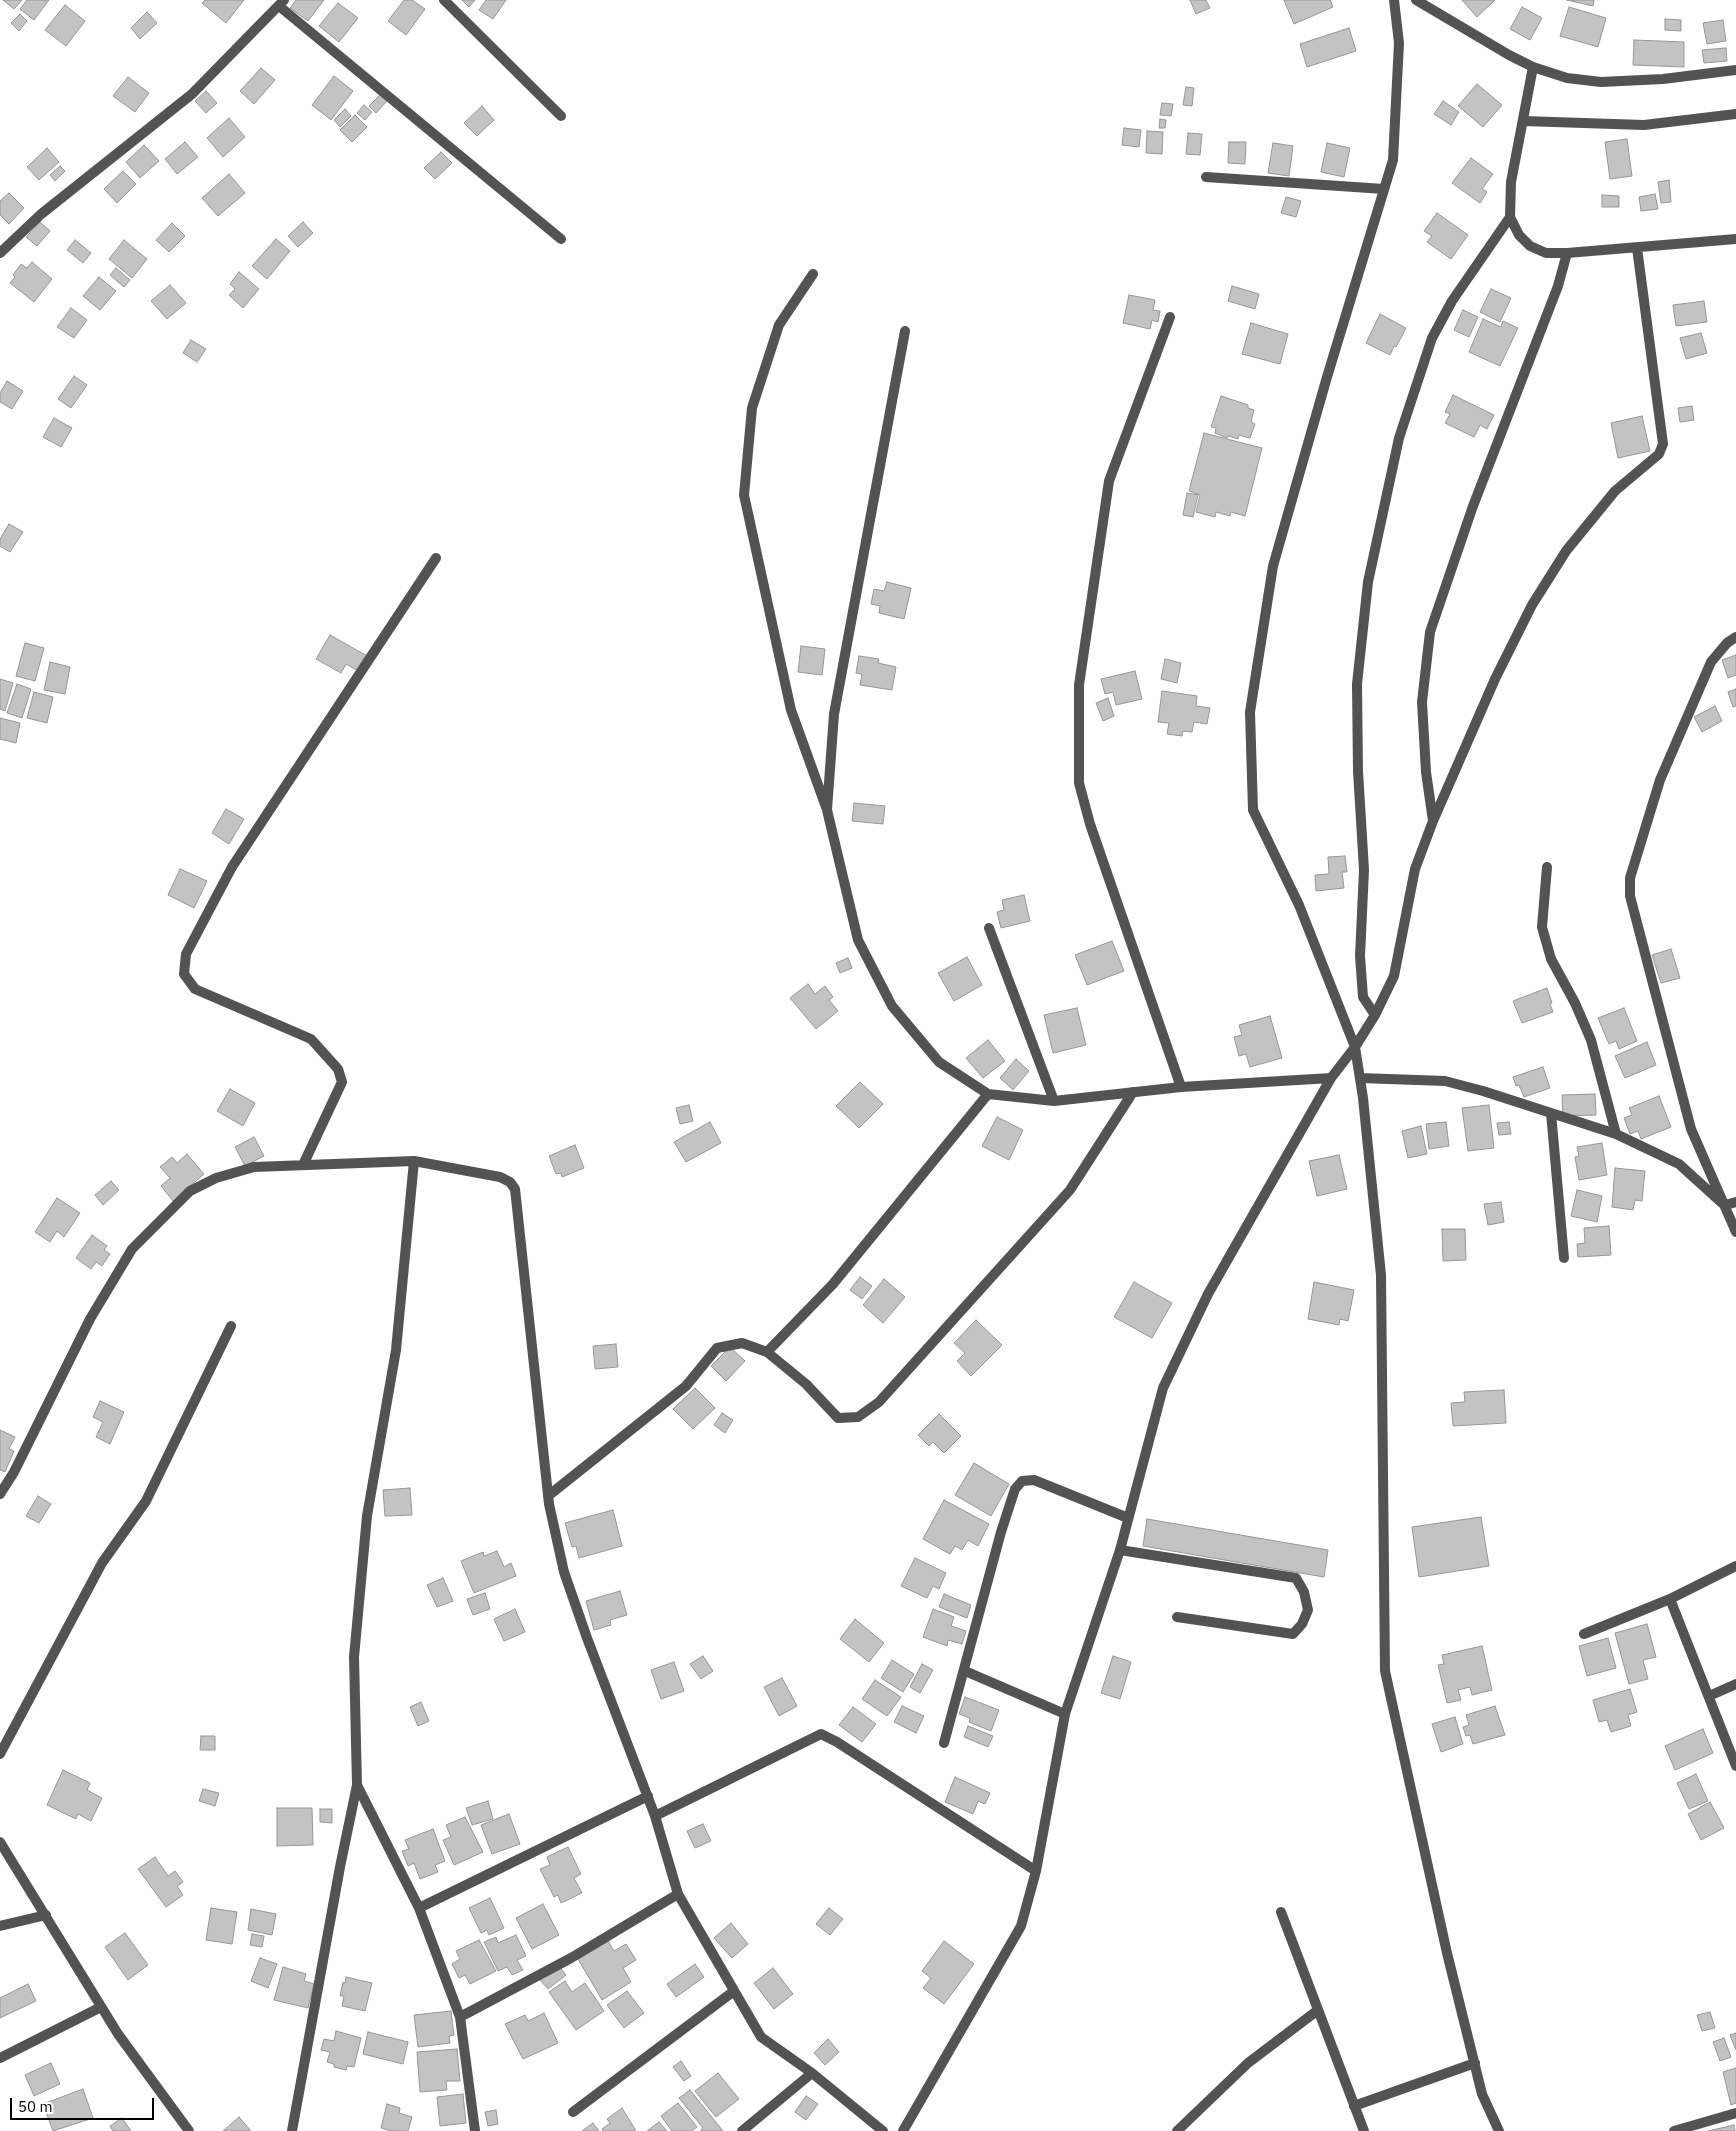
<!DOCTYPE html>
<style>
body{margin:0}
#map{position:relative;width:1736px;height:2131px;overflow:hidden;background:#fff;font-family:"IBM Plex Sans",sans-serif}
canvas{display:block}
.scale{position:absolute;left:10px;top:2098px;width:144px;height:22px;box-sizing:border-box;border:2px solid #000;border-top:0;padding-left:6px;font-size:15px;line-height:18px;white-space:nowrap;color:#000;-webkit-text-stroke:4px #fff;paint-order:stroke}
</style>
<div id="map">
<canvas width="1736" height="2131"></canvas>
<div class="scale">50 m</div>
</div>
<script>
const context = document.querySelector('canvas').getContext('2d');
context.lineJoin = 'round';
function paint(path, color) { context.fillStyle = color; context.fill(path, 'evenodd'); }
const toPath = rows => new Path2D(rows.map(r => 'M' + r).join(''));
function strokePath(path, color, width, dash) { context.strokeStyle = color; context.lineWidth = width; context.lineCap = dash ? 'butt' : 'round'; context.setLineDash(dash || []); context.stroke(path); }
const building = toPath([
 [3,0,22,0,14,9,3,0],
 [27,0,49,0,34,20,20,9,27,0],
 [205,0,244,0,226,23,202,3,205,0],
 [296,0,324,0,308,21,290,8,296,0],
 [404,0,412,0,425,9,406,35,388,21,404,0],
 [462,0,475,0,469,7,462,0],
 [486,0,506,0,493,19,479,10,486,0],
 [1190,0,1206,0,1210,8,1196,14,1190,0],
 [1284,0,1330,0,1333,7,1294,24,1284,0],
 [1462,0,1495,0,1477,17,1462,0],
 [1567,0,1594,0,1593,6,1567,0],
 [338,3,358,18,339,42,319,26,338,3],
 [65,5,85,21,66,46,45,30,65,5],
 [1522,7,1542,18,1530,40,1510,29,1522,7],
 [1569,7,1606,18,1598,47,1560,36,1569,7],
 [147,12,157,23,140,39,131,28,147,12],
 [20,14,27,21,19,31,11,23,20,14],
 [1665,19,1681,20,1681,31,1665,30,1665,19],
 [1723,20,1726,41,1707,44,1703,23,1723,20],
 [1349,28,1356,51,1307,67,1300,44,1349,28],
 [1634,40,1684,42,1684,67,1633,65,1634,40],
 [1726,48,1727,61,1704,63,1702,50,1726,48],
 [261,68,275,80,254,104,240,91,261,68],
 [334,76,353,91,331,120,312,105,334,76],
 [128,77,149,93,135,112,113,96,128,77],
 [1477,84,1502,105,1483,127,1458,106,1477,84],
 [1186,87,1194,88,1192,106,1183,105,1186,87],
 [206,91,217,103,206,113,195,101,206,91],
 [380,95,387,101,376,113,369,106,380,95],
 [1443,101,1459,112,1451,125,1434,114,1443,101],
 [1162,103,1173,104,1171,116,1160,115,1162,103],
 [364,105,372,112,365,120,357,113,364,105],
 [482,106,494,120,477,136,464,123,482,106],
 [345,109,351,116,340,127,334,120,345,109],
 [355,115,367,127,352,142,340,130,355,115],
 [229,118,245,137,223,157,207,138,229,118],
 [1160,119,1166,120,1165,128,1159,128,1160,119],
 [1124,128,1141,130,1139,147,1122,145,1124,128],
 [1147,131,1163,132,1162,154,1146,153,1147,131],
 [1188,133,1202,134,1200,155,1186,154,1188,133],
 [1627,139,1632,176,1610,179,1605,142,1627,139],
 [185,142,198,157,177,174,165,159,185,142],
 [1229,142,1246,142,1245,164,1228,163,1229,142],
 [1273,143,1293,146,1289,176,1268,173,1273,143],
 [1327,143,1350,148,1344,177,1321,172,1327,143],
 [144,145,159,161,140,178,126,162,144,145],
 [47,148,59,162,39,180,27,167,47,148],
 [441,152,452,163,435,179,424,168,441,152],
 [1471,158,1493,174,1482,189,1487,192,1480,203,1452,183,1471,158],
 [60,166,65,171,55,181,50,175,60,166],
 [123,171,136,184,117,203,104,189,123,171],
 [229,174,245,193,218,216,202,198,229,174],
 [1669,180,1671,202,1661,203,1658,182,1669,180],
 [9,193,24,208,9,224,0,215,0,201,9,193],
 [1655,194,1658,209,1641,211,1639,197,1655,194],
 [1602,195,1619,196,1619,207,1602,207,1602,195],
 [1286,197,1301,201,1296,217,1281,213,1286,197],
 [1437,213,1468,235,1451,259,1427,242,1432,236,1424,231,1437,213],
 [40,222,50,231,37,246,26,237,40,222],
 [303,222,313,233,298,247,288,236,303,222],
 [172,223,185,236,169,252,156,240,172,223],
 [276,239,290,251,267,279,252,266,276,239],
 [75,240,91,253,83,263,67,250,75,240],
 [124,240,147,259,132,278,109,259,124,240],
 [32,262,52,279,34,302,10,283,15,277,13,275,21,264,27,268,32,262],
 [116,268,130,280,124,287,110,275,116,268],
 [239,272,259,289,243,308,229,295,235,289,230,284,239,272],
 [99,277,116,291,100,310,83,296,99,277],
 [170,285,186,303,167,319,151,301,170,285],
 [1232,286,1259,294,1255,309,1228,301,1232,286],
 [1491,289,1511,298,1500,322,1480,312,1491,289],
 [1129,295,1155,300,1153,310,1160,311,1158,322,1152,320,1150,329,1123,323,1129,295],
 [1704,301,1707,322,1676,326,1673,305,1704,301],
 [71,308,87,320,74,338,57,327,71,308],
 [1463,310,1478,317,1469,337,1454,330,1463,310],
 [1380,314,1406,328,1396,347,1394,346,1390,355,1366,343,1380,314],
 [1483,319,1501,327,1503,321,1518,328,1500,366,1469,352,1483,319],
 [1251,323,1288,334,1280,364,1242,354,1251,323],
 [1701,333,1707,353,1686,359,1680,338,1701,333],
 [191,340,206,349,197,362,183,353,191,340],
 [74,376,87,385,71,408,58,399,74,376],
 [7,381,23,391,12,409,0,402,0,393,7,381],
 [1453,395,1494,415,1487,429,1480,425,1474,437,1445,423,1450,414,1445,412,1453,395],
 [1221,396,1248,405,1248,408,1254,410,1251,422,1255,424,1250,438,1239,435,1238,439,1228,436,1227,438,1215,433,1216,428,1211,427,1221,396],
 [1692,406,1694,420,1680,422,1678,408,1692,406],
 [1642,416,1650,451,1618,458,1611,423,1642,416],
 [54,418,72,428,61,447,43,437,54,418],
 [1204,433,1262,448,1245,516,1231,512,1230,516,1216,512,1215,517,1196,512,1200,495,1189,491,1204,433],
 [1187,493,1198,495,1193,517,1183,515,1187,493],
 [9,524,23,532,10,552,0,546,0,539,9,524],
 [887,582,911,588,904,619,879,613,880,606,871,604,874,589,884,591,887,582],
 [330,635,369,657,360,672,346,664,341,673,316,659,330,635],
 [25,643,44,648,35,681,16,676,25,643],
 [801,646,825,649,822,675,798,672,801,646],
 [1736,655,1736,675,1728,678,1722,660,1736,655],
 [859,656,879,659,878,663,896,667,892,690,860,685,862,674,856,673,859,656],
 [1165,659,1181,663,1177,683,1161,679,1165,659],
 [50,662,70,667,65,694,44,690,50,662],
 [1135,671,1142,699,1116,705,1113,692,1105,694,1101,679,1135,671],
 [0,679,13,683,5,711,0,709,0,679],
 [17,684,31,689,22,718,7,713,17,684],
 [1736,689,1736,706,1733,707,1728,692,1736,689],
 [1162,691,1197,696,1196,706,1210,708,1207,724,1194,722,1192,732,1183,731,1182,736,1167,734,1169,723,1158,722,1162,691],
 [34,692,53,697,47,723,27,718,34,692],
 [1108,698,1114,716,1103,721,1096,703,1108,698],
 [1715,706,1722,721,1702,732,1694,717,1715,706],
 [0,718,20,723,16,743,0,739,0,718],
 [854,803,885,806,883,824,852,821,854,803],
 [226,809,244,819,229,844,212,833,226,809],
 [1345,856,1347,872,1342,872,1344,888,1316,891,1315,875,1329,874,1328,857,1345,856],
 [180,869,207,881,194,908,168,895,180,869],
 [1024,895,1030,921,1001,928,997,912,1004,910,1002,900,1024,895],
 [1112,941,1124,971,1087,985,1075,955,1112,941],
 [1671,949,1680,978,1661,983,1652,955,1671,949],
 [967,957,982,985,954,1001,938,973,967,957],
 [848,958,852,968,840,973,836,963,848,958],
 [808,984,815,994,825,986,833,997,829,1000,838,1011,816,1029,790,998,808,984],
 [1547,988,1552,1003,1550,1004,1553,1012,1522,1023,1513,1001,1547,988],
 [1077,1008,1086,1045,1053,1053,1044,1015,1077,1008],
 [1624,1008,1637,1041,1619,1049,1616,1041,1609,1044,1598,1018,1624,1008],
 [1270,1016,1282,1058,1250,1067,1246,1054,1239,1056,1234,1037,1242,1035,1239,1025,1270,1016],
 [988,1040,1005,1061,983,1078,966,1058,988,1040],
 [1647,1042,1656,1065,1625,1078,1615,1056,1647,1042],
 [1016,1059,1029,1071,1013,1090,1000,1078,1016,1059],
 [1543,1067,1550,1088,1524,1097,1519,1085,1516,1086,1513,1077,1543,1067],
 [860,1082,883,1104,859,1128,836,1106,860,1082],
 [230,1089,255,1103,243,1126,217,1111,230,1089],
 [1595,1094,1596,1115,1563,1116,1562,1095,1595,1094],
 [1659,1096,1671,1127,1641,1139,1638,1131,1630,1134,1624,1118,1632,1115,1629,1108,1659,1096],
 [689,1105,693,1121,680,1124,676,1108,689,1105],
 [1489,1105,1494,1148,1468,1151,1462,1108,1489,1105],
 [997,1117,1023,1130,1009,1160,982,1146,997,1117],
 [710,1122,721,1143,686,1162,674,1142,710,1122],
 [1446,1122,1449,1146,1429,1149,1426,1124,1446,1122],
 [1509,1122,1511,1134,1499,1135,1497,1123,1509,1122],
 [1421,1126,1427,1154,1408,1158,1402,1131,1421,1126],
 [254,1137,264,1156,245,1166,235,1147,254,1137],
 [1602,1143,1607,1175,1579,1180,1575,1157,1579,1156,1577,1147,1602,1143],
 [575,1145,584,1168,562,1177,561,1173,556,1174,549,1156,575,1145],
 [187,1154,204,1174,173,1201,161,1186,170,1178,160,1167,172,1157,177,1163,187,1154],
 [1339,1155,1347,1189,1317,1196,1309,1161,1339,1155],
 [1615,1168,1645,1171,1642,1201,1635,1200,1633,1210,1612,1207,1615,1168],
 [111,1181,119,1190,103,1205,95,1195,111,1181],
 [1577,1190,1602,1196,1597,1222,1571,1216,1577,1190],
 [57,1198,80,1213,64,1237,57,1231,50,1242,35,1232,57,1198],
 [1501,1202,1504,1222,1488,1225,1484,1204,1501,1202],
 [1609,1226,1611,1255,1578,1257,1577,1244,1585,1243,1584,1228,1609,1226],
 [1442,1229,1465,1229,1466,1260,1443,1261,1442,1229],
 [92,1235,107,1246,104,1250,110,1254,102,1266,96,1262,91,1269,76,1258,92,1235],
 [860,1277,872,1286,862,1299,850,1290,860,1277],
 [884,1279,905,1297,883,1323,863,1305,884,1279],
 [1134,1282,1172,1303,1152,1338,1114,1317,1134,1282],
 [1314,1282,1354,1290,1348,1321,1340,1319,1339,1325,1308,1319,1314,1282],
 [976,1320,1002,1345,971,1376,957,1361,965,1353,954,1343,976,1320],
 [616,1344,618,1367,595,1369,593,1346,616,1344],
 [730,1347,745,1361,726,1381,711,1366,730,1347],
 [695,1388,715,1408,693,1429,673,1409,695,1388],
 [1504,1390,1506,1423,1453,1426,1451,1403,1465,1402,1464,1392,1504,1390],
 [100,1401,124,1412,110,1444,96,1437,103,1422,93,1417,100,1401],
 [722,1413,733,1420,725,1433,714,1425,722,1413],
 [939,1414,961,1436,944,1453,933,1442,929,1446,918,1435,939,1414],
 [0,1430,15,1437,9,1449,14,1451,5,1472,0,1470,0,1430],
 [974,1463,1009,1484,991,1516,955,1495,974,1463],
 [410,1488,412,1515,385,1516,383,1490,410,1488],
 [38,1496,51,1504,39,1523,26,1516,38,1496],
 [944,1500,989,1524,978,1546,968,1540,962,1550,955,1546,950,1554,923,1539,944,1500],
 [613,1510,622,1546,579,1558,576,1546,572,1547,565,1523,613,1510],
 [1481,1517,1489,1566,1419,1577,1412,1527,1481,1517],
 [1147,1519,1328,1550,1324,1577,1143,1546,1147,1519],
 [497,1551,504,1567,511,1563,516,1576,474,1593,461,1561,483,1552,484,1556,497,1551],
 [915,1558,946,1573,939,1589,933,1586,927,1598,901,1586,915,1558],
 [443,1578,453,1601,437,1607,427,1585,443,1578],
 [620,1591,627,1615,610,1620,611,1625,594,1630,586,1601,620,1591],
 [485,1593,490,1609,473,1615,467,1599,485,1593],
 [944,1594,971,1605,967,1618,939,1607,944,1594],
 [515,1609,525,1632,504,1641,494,1619,515,1609],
 [933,1609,954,1617,951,1626,966,1631,962,1644,948,1640,947,1646,923,1637,933,1609],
 [855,1619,884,1643,869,1662,840,1639,855,1619],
 [1647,1624,1656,1657,1643,1660,1648,1679,1629,1684,1615,1633,1647,1624],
 [1608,1638,1616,1668,1587,1676,1579,1646,1608,1638],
 [1482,1646,1492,1690,1472,1695,1470,1687,1458,1690,1461,1700,1447,1703,1438,1665,1444,1664,1442,1655,1482,1646],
 [703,1656,713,1671,701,1679,690,1664,703,1656],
 [1113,1656,1131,1662,1120,1699,1101,1693,1113,1656],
 [892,1660,914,1674,903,1692,881,1678,892,1660],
 [674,1662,684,1691,661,1699,651,1670,674,1662],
 [922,1664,933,1670,920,1693,910,1687,922,1664],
 [782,1678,797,1706,779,1716,764,1687,782,1678],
 [875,1680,901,1697,887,1716,862,1699,875,1680],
 [1630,1689,1637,1712,1628,1715,1631,1726,1611,1732,1607,1720,1599,1722,1593,1700,1630,1689],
 [965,1697,999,1710,991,1731,969,1722,970,1718,959,1714,965,1697],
 [421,1702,429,1721,418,1726,410,1707,421,1702],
 [902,1706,924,1716,916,1733,894,1722,902,1706],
 [1495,1706,1505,1735,1473,1744,1470,1735,1466,1736,1463,1727,1469,1725,1466,1715,1495,1706],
 [853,1707,876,1724,862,1742,839,1725,853,1707],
 [1455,1717,1463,1744,1441,1752,1432,1724,1455,1717],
 [968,1726,993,1736,988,1747,964,1737,968,1726],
 [1703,1729,1713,1753,1675,1770,1665,1746,1703,1729],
 [201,1736,215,1736,215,1750,200,1750,201,1736],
 [63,1770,90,1783,87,1790,102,1798,91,1821,78,1814,76,1819,47,1805,63,1770],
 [1696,1774,1708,1801,1689,1809,1677,1783,1696,1774],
 [955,1777,990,1793,985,1804,978,1801,973,1814,945,1802,955,1777],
 [203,1789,219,1793,215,1806,199,1801,203,1789],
 [488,1801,493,1819,472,1825,466,1808,488,1801],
 [1710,1802,1724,1828,1701,1840,1688,1814,1710,1802],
 [277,1808,312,1808,313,1845,277,1846,277,1808],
 [320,1809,332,1809,332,1823,320,1822,320,1809],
 [509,1814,520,1844,492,1854,481,1825,509,1814],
 [465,1817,483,1852,454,1865,443,1840,451,1837,446,1825,465,1817],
 [703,1824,711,1841,695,1848,687,1831,703,1824],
 [433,1829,445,1861,435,1865,438,1872,420,1879,414,1863,408,1866,402,1851,409,1849,405,1840,433,1829],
 [568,1847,581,1874,574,1878,582,1893,561,1903,558,1895,554,1897,540,1869,550,1865,547,1857,568,1847],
 [155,1857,168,1876,175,1871,183,1882,177,1886,183,1895,166,1907,138,1869,155,1857],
 [490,1898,504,1928,489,1935,487,1930,481,1933,469,1908,490,1898],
 [543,1904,559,1935,532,1949,516,1918,543,1904],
 [211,1908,237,1912,232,1944,206,1940,211,1908],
 [829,1908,843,1919,830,1935,816,1924,829,1908],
 [251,1909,276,1914,272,1935,248,1930,251,1909],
 [731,1923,748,1944,732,1958,714,1938,731,1923],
 [125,1933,148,1965,128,1980,105,1947,125,1933],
 [252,1934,264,1936,262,1947,250,1945,252,1934],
 [516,1935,526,1956,517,1960,523,1970,512,1975,507,1967,498,1971,484,1942,496,1937,498,1943,516,1935],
 [479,1940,496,1971,470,1984,465,1975,459,1978,452,1964,460,1959,456,1951,479,1940],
 [608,1941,614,1951,626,1944,636,1960,623,1968,631,1982,602,2000,578,1959,608,1941],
 [944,1941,974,1964,944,2004,923,1988,931,1978,922,1971,944,1941],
 [260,1958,277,1964,268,1988,251,1981,260,1958],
 [695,1964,704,1977,676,1997,667,1984,695,1964],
 [558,1965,566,1975,548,1989,540,1980,558,1965],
 [283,1967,306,1974,304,1981,314,1984,308,2008,274,2000,283,1967],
 [773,1968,793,1994,774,2009,754,1983,773,1968],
 [346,1977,372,1983,365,2011,342,2006,344,1996,340,1996,343,1982,345,1983,346,1977],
 [565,1981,572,1992,585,1983,604,2011,576,2030,549,1992,565,1981],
 [28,1984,36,2001,0,2018,0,1998,28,1984],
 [627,1991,644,2013,624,2028,607,2005,627,1991],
 [451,2011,454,2035,449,2036,450,2043,418,2047,414,2015,451,2011],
 [1710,2012,1715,2028,1702,2031,1697,2015,1710,2012],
 [544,2013,558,2043,523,2059,505,2024,525,2015,528,2021,544,2013],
 [336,2031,361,2038,354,2067,347,2066,346,2070,334,2067,334,2064,327,2062,330,2052,321,2050,324,2039,334,2041,336,2031],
 [368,2032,408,2042,403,2064,363,2054,368,2032],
 [1736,2033,1736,2050,1730,2035,1736,2033],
 [1724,2038,1731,2057,1720,2061,1713,2042,1724,2038],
 [828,2039,839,2052,825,2065,814,2053,828,2039],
 [457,2049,460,2081,446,2081,447,2090,420,2092,417,2052,457,2049],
 [681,2061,691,2076,684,2081,673,2067,681,2061],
 [51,2063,60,2084,34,2096,25,2075,51,2063],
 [1736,2068,1736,2103,1731,2105,1723,2072,1736,2068],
 [718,2073,739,2099,716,2117,695,2091,718,2073],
 [83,2089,93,2118,53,2131,43,2104,83,2089],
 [690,2090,723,2131,700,2131,703,2128,679,2098,690,2090],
 [463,2094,466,2123,440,2126,437,2097,463,2094],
 [806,2096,818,2104,806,2120,795,2112,806,2096],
 [678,2103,697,2127,692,2131,672,2131,661,2116,678,2103],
 [387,2104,400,2108,399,2113,412,2117,408,2131,391,2131,381,2128,387,2104],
 [622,2108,636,2131,603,2131,602,2129,610,2123,607,2119,622,2108],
 [496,2110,498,2124,488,2126,485,2112,496,2110],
 [239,2117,251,2131,223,2131,239,2117],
 [122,2118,131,2131,113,2131,110,2126,122,2118],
 [659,2122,667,2131,647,2131,659,2122],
 [593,2123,599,2131,582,2131,593,2123],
 [1734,2125,1735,2131,1708,2131,1734,2125]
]);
const lane = toPath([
 [1120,1550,1296,1578,1304,1592,1308,1610,1302,1624,1293,1634,1177,1617]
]);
const street = toPath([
 [444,0,561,116],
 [1394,0,1399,43,1393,160,1327,377,1273,566,1250,712,1253,810,1299,905,1355,1047,1363,1098,1381,1275,1385,1671,1447,1953,1482,2094,1499,2131],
 [1416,0,1509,55,1533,67,1567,78,1601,82,1663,79,1736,70],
 [279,6,561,239],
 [1533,67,1511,182,1510,217,1519,235,1530,246,1546,253,1567,253,1736,239],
 [1523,121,1644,125,1736,114],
 [1206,177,1384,189],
 [0,253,40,215,192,94,284,0],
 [813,274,779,325,752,408,744,495,791,710,826,807],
 [1170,317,1109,481,1079,685,1079,783,1090,824,1181,1087],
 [905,331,834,714,827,810,858,940,892,1006,939,1062,988,1094,1054,1101,1181,1087,1331,1078],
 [1736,637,1727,643,1711,662,1660,780,1630,878,1630,896,1691,1129,1736,1232],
 [1433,821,1426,772,1422,702,1430,632,1473,506,1558,286,1567,253],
 [1547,867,1542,927,1551,959,1575,1003,1591,1040,1616,1134],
 [989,928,1054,1101],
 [1375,1015,1363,997,1360,956,1364,870,1358,771,1357,684,1368,582,1399,438,1432,338,1452,301,1510,217],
 [1360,1078,1445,1081,1483,1091,1616,1134,1679,1164,1722,1203],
 [1551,1113,1564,1258],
 [414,1161,396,1350,367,1516,354,1657,357,1785,419,1908,460,2017,475,2131],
 [303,1165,342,1082,338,1069,311,1039,195,989,184,974,186,954,232,867,436,558],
 [1725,1205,1736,1202],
 [767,1352,833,1284,988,1094],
 [0,1494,14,1472,90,1319,132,1249,190,1191,216,1178,254,1167,414,1161,500,1177,510,1182,515,1189,549,1504,564,1572,587,1638,655,1816,678,1894,761,2037,812,2073,883,2131],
 [548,1496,686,1386,717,1348,742,1343,767,1352,806,1384,838,1418,858,1417,879,1402,1070,1190,1133,1092],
 [1670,1599,1736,1766],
 [1584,1634,1670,1599,1736,1566],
 [965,1671,1065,1714],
 [1709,1696,1736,1684],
 [944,1743,1001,1532,1015,1489,1022,1481,1034,1480,1128,1518],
 [0,1754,102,1563,146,1501,231,1326],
 [655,1816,821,1734,837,1742,1036,1871],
 [0,1842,118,2034,189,2131],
 [419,1908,648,1796],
 [1281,1912,1364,2131],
 [0,1926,46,1915],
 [460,2017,571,1958,678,1894],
 [0,2058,101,2007],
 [1354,2106,1475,2063],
 [573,2112,734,1991],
 [292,2131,340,1867,357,1785],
 [742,2131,812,2073],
 [903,2131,1021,1926,1036,1871,1065,1714,1120,1550,1163,1388,1208,1294,1331,1078,1355,1047,1375,1015,1394,976,1415,869,1433,821,1495,679,1532,605,1566,551,1615,491,1659,454,1663,444,1637,248],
 [1177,2131,1248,2063,1318,2010],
 [1674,2131,1736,2113]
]);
paint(building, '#c3c3c3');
strokePath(building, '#979797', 1);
strokePath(lane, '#535353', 10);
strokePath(street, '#535353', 10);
</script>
